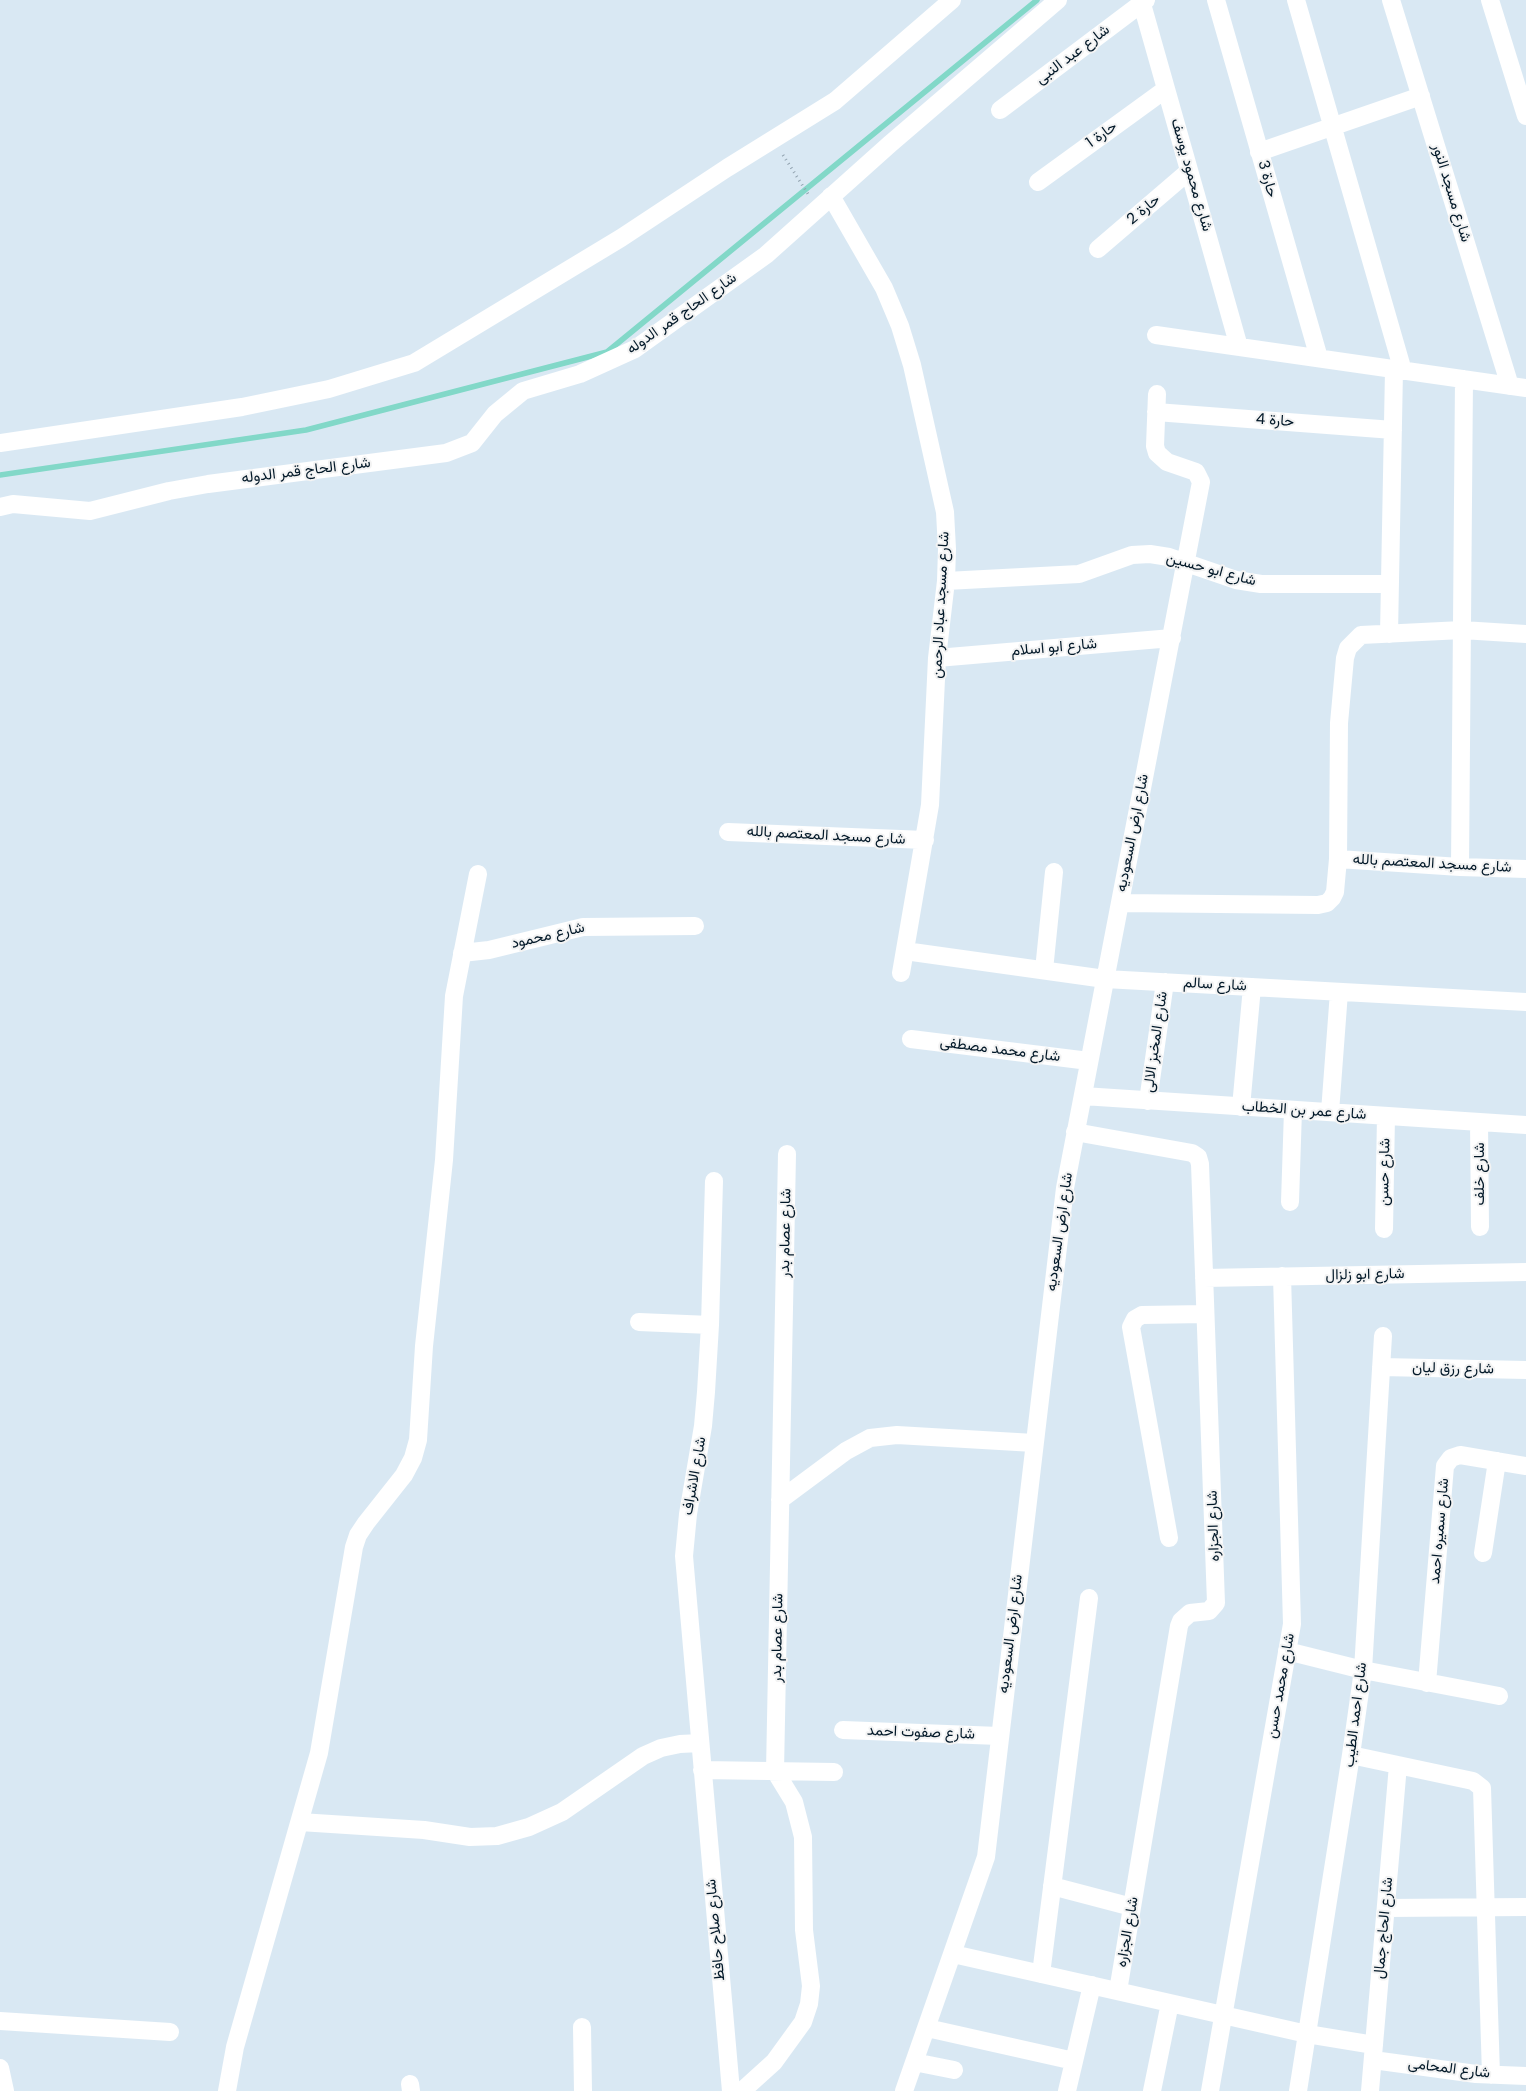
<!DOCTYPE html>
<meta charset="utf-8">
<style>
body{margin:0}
canvas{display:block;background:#d9e8f3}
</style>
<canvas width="1526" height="2091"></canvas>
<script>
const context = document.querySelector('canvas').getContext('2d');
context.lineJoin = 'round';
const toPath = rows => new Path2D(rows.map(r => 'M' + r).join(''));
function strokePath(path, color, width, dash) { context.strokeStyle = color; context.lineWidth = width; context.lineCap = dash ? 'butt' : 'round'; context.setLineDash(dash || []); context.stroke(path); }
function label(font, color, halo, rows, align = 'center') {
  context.font = font + ' Poppins,Vazirmatn,sans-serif'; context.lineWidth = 4; context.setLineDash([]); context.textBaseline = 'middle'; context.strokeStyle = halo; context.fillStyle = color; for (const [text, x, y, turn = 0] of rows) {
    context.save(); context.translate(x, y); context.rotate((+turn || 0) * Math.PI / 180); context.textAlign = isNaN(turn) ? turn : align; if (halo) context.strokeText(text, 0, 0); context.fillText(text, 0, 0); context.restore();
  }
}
const stream = toPath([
 [0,475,306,430,607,352,1037,0]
]);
const path = toPath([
 [783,155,808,194]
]);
const minor = toPath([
 [1216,0,1319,358],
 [1296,0,1403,371],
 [1391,0,1510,386],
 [1490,0,1526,116],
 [1142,4,1239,347],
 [1000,110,1146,0],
 [1259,152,1421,96],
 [1038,182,1166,89],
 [831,196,884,288,900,326,912,365,945,512,947,549,946,581,937,658,930,805,901,973],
 [1098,249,1189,171],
 [1156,335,1526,388],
 [1156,412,1393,430],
 [0,443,242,407,329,389,414,363,621,238,727,168,835,101,952,0],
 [0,507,13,504,90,511,169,491,208,484,446,453,472,443,495,414,523,391,580,374,635,349,766,255,890,144,1058,0],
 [946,581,1079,574,1132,555,1150,554,1169,557,1236,580,1261,584,1390,584],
 [1389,634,1394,370],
 [937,658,1172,638],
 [728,832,925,840],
 [1338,859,1460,867,1526,869],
 [1460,867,1464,379],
 [1120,903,1318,905,1327,903,1332,898,1335,892,1338,859,1339,723,1345,658,1348,648,1361,635,1462,630,1526,634],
 [905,951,1105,979,1526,1002],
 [462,953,489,950,583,927,695,926],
 [1044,970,1054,872],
 [911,1039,1089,1061],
 [1083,1096,1526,1125],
 [1148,1101,1165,982],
 [1241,1107,1252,987],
 [1330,1112,1339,992],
 [1479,1122,1480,1227],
 [1075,1132,1192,1153,1198,1157,1200,1164,1216,1603,1209,1611,1190,1613,1181,1621,1179,1626,1118,1991],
 [714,1181,710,1325,706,1392,703,1426,688,1514,684,1556,731,2091],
 [1290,1202,1293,1110],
 [1384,1229,1386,1116],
 [1204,1278,1526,1272],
 [639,1322,710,1325],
 [1381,1367,1526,1370],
 [780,1500,846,1451,870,1438,897,1435,1034,1443],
 [1169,1538,1131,1327,1135,1319,1142,1315,1205,1314],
 [1483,1553,1497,1461],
 [1287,1651,1363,1670,1499,1696],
 [1427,1683,1445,1466,1451,1458,1460,1455,1526,1466],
 [843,1730,999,1736],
 [1351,1755,1473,1781,1482,1788,1491,2075],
 [702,1770,834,1772],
 [300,1822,424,1830,470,1837,497,1836,529,1827,562,1812,643,1756,661,1748,680,1744,700,1743],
 [1052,1886,1132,1907],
 [1386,1908,1526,1907],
 [953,1954,1307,2034,1374,2045],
 [1041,1974,1089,1598],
 [0,2021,170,2032],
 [582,2027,583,2091],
 [927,2028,1074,2061],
 [1373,2060,1476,2074,1526,2076],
 [914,2062,954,2070],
 [0,2068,5,2091],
 [410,2084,411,2091],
 [227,2091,235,2047,319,1753,354,1547,358,1535,366,1523,404,1475,413,1458,418,1440,424,1346,444,1160,454,996,478,874],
 [742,2091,774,2062,803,2022,809,2004,811,1986,804,1930,803,1837,794,1802,775,1771,787,1154],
 [904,2091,986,1857,1065,1188,1201,482,1196,472,1167,462,1157,453,1155,446,1157,394],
 [1067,2091,1092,1985],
 [1152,2091,1170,2003],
 [1210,2091,1292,1624,1282,1276],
 [1298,2091,1351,1755,1363,1670,1383,1336],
 [1370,2091,1398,1765]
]);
const streetNames = [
 ["شارع عبد النبى",1073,55,-37],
 ["حارة 1",1102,135,-36],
 ["شارع محمود يوسف",1191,175,74],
 ["حارة 3",1267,179,74],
 ["شارع مسجد النور",1451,193,73],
 ["حارة 2",1144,210,-40],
 ["شارع الحاج قمر الدوله",682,314,-35],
 ["حارة 4",1275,421,4],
 ["شارع الحاج قمر الدوله",306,471,-7],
 ["شارع ابو حسين",1211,570,15],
 ["شارع مسجد عباد الرحمن",941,605,-87],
 ["شارع ابو اسلام",1054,648,-5],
 ["شارع ارض السعوديه",1133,833,-79],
 ["شارع مسجد المعتصم بالله",826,836,3],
 ["شارع مسجد المعتصم بالله",1432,864,3],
 ["شارع محمود",548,936,-13],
 ["شارع سالم",1215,985,3],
 ["شارع المخبز الالى",1156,1042,-82],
 ["شارع محمد مصطفى",1000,1050,7],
 ["شارع عمر بن الخطاب",1304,1111,4],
 ["شارع حسن",1385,1172,-89],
 ["شارع خلف",1480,1174,-90],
 ["شارع ارض السعوديه",1060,1232,-82],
 ["شارع عصام بدر",786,1233,-89],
 ["شارع ابو زلزال",1365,1275,-1],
 ["شارع رزق ليان",1453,1369,1],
 ["شارع الاشراف",695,1476,-80],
 ["شارع الجزاره",1214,1526,-92],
 ["شارع سميره احمد",1440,1531,-85],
 ["شارع ارض السعوديه",1011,1634,-83],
 ["شارع عصام بدر",778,1638,-89],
 ["شارع محمد حسن",1281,1686,-80],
 ["شارع احمد الطيب",1356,1715,-83],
 ["شارع صفوت احمد",921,1733,2],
 ["شارع الحاج جمال",1384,1928,-85],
 ["شارع صلاح حافظ",716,1930,-95],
 ["شارع الجزاره",1128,1932,-80],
 ["شارع المحامى",1449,2069,7]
];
strokePath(stream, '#82d8c8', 5.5);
strokePath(path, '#92a3b0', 3, [1, 4]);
strokePath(minor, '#fff', 18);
label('15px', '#021828', '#f3f3f3', streetNames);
</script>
